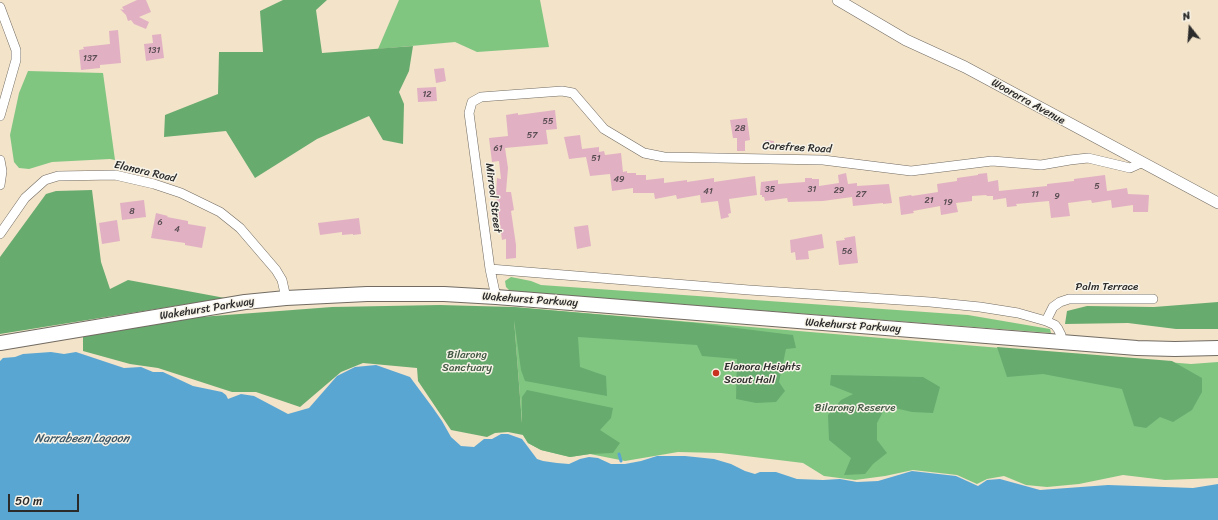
<!DOCTYPE html>
<style>
body{margin:0}
#map{position:relative;width:1218px;height:520px;overflow:hidden;background:#f3e3c9;font-family:Sriracha,sans-serif}
canvas{display:block}
.north{position:absolute;left:1170px;top:8px;width:40px;height:40px;-webkit-text-stroke:3px #f7f3e8;paint-order:stroke;rotate:343deg;font-size:11px;font-weight:700;line-height:16px;text-align:center;color:#2b2b2b}
.north::after{content:'';display:block;margin:auto;width:14px;height:18px;background:#2b2b2b;clip-path:polygon(50% 0,100% 100%,50% 72%,0 100%)}
.scale{position:absolute;left:8px;top:494px;width:71px;height:18px;box-sizing:border-box;border:2px solid #2b2b2b;border-top:0;padding-left:5px;font-size:12px;line-height:14px;white-space:nowrap;color:#2b2b2b;-webkit-text-stroke:3px #f7f3e8;paint-order:stroke}
</style>
<div id="map">
<canvas width="1218" height="520"></canvas>
<div class="north">N</div>
<div class="scale">50 m</div>
</div>
<script>
const context = document.querySelector('canvas').getContext('2d');
context.lineJoin = 'round';
function paint(path, color) { context.fillStyle = color; context.fill(path, 'evenodd'); }
const toPath = rows => new Path2D(rows.map(r => 'M' + r).join(''));
function strokePath(path, color, width, dash) { context.strokeStyle = color; context.lineWidth = width; context.lineCap = dash ? 'butt' : 'round'; context.setLineDash(dash || []); context.stroke(path); }
function label(font, color, halo, rows, align = 'center') {
  context.font = font + ' Sriracha,sans-serif'; context.lineWidth = 3; context.setLineDash([]); context.textBaseline = 'middle'; context.strokeStyle = halo; context.fillStyle = color; for (const [text, x, y, turn = 0] of rows) {
    context.save(); context.translate(x, y); context.rotate((+turn || 0) * Math.PI / 180); context.textAlign = isNaN(turn) ? turn : align; if (halo) context.strokeText(text, 0, 0); context.fillText(text, 0, 0); context.restore();
  }
}
const green = toPath([
 [399,0,540,0,549,47,477,52,455,42,378,49],
 [28,71,103,73,115,160,110,159,52,162,29,169,19,168,14,162,10,135,19,93],
 [511,277,531,281,541,285,968,315,1050,329,1051,333,510,291,506,287,505,281],
 [513,307,1191,364,1218,362,1218,478,1165,480,1123,475,1079,484,1047,487,1026,485,1004,476,987,479,977,484,957,475,913,470,885,476,855,480,824,476,803,463,721,453,678,452,625,461,590,454,570,457,541,450,528,443,523,435]
]);
const forest = toPath([
 [283,0,327,0,316,10,322,53,413,46,409,71,399,92,404,104,403,144,383,140,369,116,317,139,255,178,226,131,164,137,165,115,218,94,219,52,263,52,260,11],
 [92,190,101,262,110,289,128,280,225,298,0,334,0,257,46,194,56,191],
 [1218,302,1218,329,1176,329,1128,323,1065,324,1067,311,1087,306,1154,307],
 [440,305,513,307,696,323,793,335,796,348,786,349,779,382,785,391,776,402,756,403,736,399,737,359,702,356,697,345,578,337,580,367,606,376,607,396,525,381,521,370,514,319,522,423,522,397,527,390,613,408,611,418,600,430,620,443,613,453,590,454,570,457,541,450,528,443,523,435,508,432,495,433,487,437,451,430,418,381,417,368,363,363,341,372,300,407,256,392,232,392,158,368,130,364,83,351,83,334,187,318,332,307],
 [997,347,1172,361,1202,378,1202,392,1192,410,1173,422,1160,417,1146,428,1134,426,1122,389,1043,374,1007,377],
 [831,375,923,377,940,387,933,413,912,412,886,406,877,423,877,440,887,453,873,464,865,474,844,475,851,458,829,440,828,415,841,400,853,394,830,385]
]);
const water = toPath([
 [51,352,64,354,76,352,124,368,141,367,153,372,163,372,193,386,222,392,226,395,228,399,241,394,254,396,288,414,309,408,337,376,355,367,376,365,410,377,433,408,442,421,451,437,461,446,474,447,484,439,492,439,501,434,508,434,522,439,537,459,543,461,557,463,569,464,580,459,589,457,598,458,611,464,625,464,641,461,657,456,685,456,714,459,731,464,745,471,755,474,760,472,776,472,797,479,823,480,840,479,857,482,878,481,912,471,956,476,978,486,987,480,1000,479,1040,490,1108,485,1193,488,1218,484,1218,520,0,520,0,361,3,358,15,357,23,354]
]);
const stream = toPath([
 [619,454,621,461]
]);
const building = toPath([
 [137,0,146,0,151,12,139,17,149,22,146,29,134,24,131,20,128,21,126,15,120,9,124,10,122,7],
 [118,30,121,63,100,65,100,68,81,70,79,50,84,49,83,47,110,44,109,31],
 [161,34,164,58,146,61,144,44,153,43,152,35],
 [444,68,446,81,436,83,434,69],
 [436,87,437,101,418,102,417,88],
 [555,110,557,129,546,130,548,144,505,148,508,168,506,192,511,192,514,210,511,211,516,245,516,258,506,259,506,239,502,240,496,194,497,178,501,179,499,161,492,162,489,138,508,136,506,115,518,113,518,115],
 [747,118,750,140,745,141,745,151,737,151,737,138,733,138,730,120],
 [580,135,582,149,599,147,599,152,604,151,605,155,621,153,623,172,627,171,627,173,636,173,636,175,646,175,646,180,664,178,664,183,687,180,687,182,714,178,714,182,755,176,757,195,729,199,731,213,728,214,729,217,721,219,718,201,701,203,700,195,677,199,676,195,655,199,654,193,633,193,633,188,612,191,610,174,590,176,586,157,569,159,564,137],
 [765,140,774,141,773,150,765,149],
 [846,173,848,184,857,183,857,186,889,184,892,203,883,204,883,203,853,206,852,197,823,201,788,202,787,198,765,201,764,197,762,197,762,195,760,195,761,182,778,180,778,184,805,182,805,178,812,178,812,179,819,179,819,186,839,183,838,175],
 [987,173,988,182,998,180,999,191,1047,186,1047,184,1074,181,1074,179,1105,175,1107,191,1127,188,1128,194,1149,195,1148,212,1133,212,1133,205,1112,208,1111,200,1092,203,1091,200,1068,203,1070,216,1051,218,1049,201,1016,204,1017,206,1007,207,1006,198,993,200,993,196,987,196,986,195,972,196,972,201,956,203,958,212,941,215,940,206,913,211,914,213,901,215,899,197,911,195,912,196,938,192,937,184,957,181,957,178,978,175,978,174],
 [144,200,146,217,122,220,120,203],
 [156,213,168,216,167,217,188,221,188,224,206,227,202,248,185,245,185,243,151,238],
 [359,218,361,234,353,235,353,234,342,235,342,232,320,235,318,223],
 [117,220,120,241,102,244,99,223],
 [588,225,591,246,577,249,574,227],
 [822,234,824,248,808,251,809,259,796,260,795,252,791,253,790,240],
 [855,236,858,263,839,265,836,241,845,240,844,238]
]);
const minor = toPath([
 [0,7,16,50,16,60,0,116],
 [0,160,2,171,0,185],
 [0,234,25,198,45,180,58,176,115,175,154,184,181,193,220,212,240,228,276,270,282,280,286,298],
 [490,269,749,290,930,302,980,307,1018,313,1046,321,1055,325,1058,329,1061,335,1061,341],
 [496,297,490,269,469,113,472,102,481,97,562,91,573,93,604,129,644,153,664,157,823,160,911,171,992,161,1041,165,1070,160,1088,158,1130,168,1141,163],
 [1046,321,1053,307,1060,302,1069,299,1153,299]
]);
const tertiary = toPath([
 [838,0,906,40,965,67,1218,203]
]);
const primary = toPath([
 [0,343,245,302,286,298,367,294,444,294,496,297,1137,348,1175,349,1218,348]
]);
const markers = [
 [716,373,4,"#c8321e"]
];
const numberNames = [
 ["131",154,51],
 ["137",90,59],
 ["12",427,95],
 ["55",548,122],
 ["28",740,129],
 ["57",532,136],
 ["61",498,149],
 ["51",596,159],
 ["49",619,180],
 ["5",1097,187],
 ["35",770,190],
 ["31",812,190],
 ["29",839,191],
 ["41",708,192],
 ["27",861,195],
 ["11",1035,195],
 ["9",1057,197],
 ["21",929,201],
 ["19",948,203],
 ["8",132,212],
 ["6",160,223],
 ["4",177,230],
 ["56",847,252]
];
const streetNames = [
 ["Woorarra Avenue",1028,102,29],
 ["Carefree Road",797,148,3],
 ["Elanora Road",145,172,13],
 ["Mirrool Street",493,198,83],
 ["Palm Terrace",1107,287],
 ["Wakehurst Parkway",530,300,4],
 ["Wakehurst Parkway",207,309,-9],
 ["Wakehurst Parkway",853,326,4]
];
const parkNames = [
 ["Bilarong",467,355],
 ["Sanctuary",467,368],
 ["Bilarong Reserve",855,408]
];
const poiNames = [
 ["Elanora Heights",724,367],
 ["Scout Hall",724,380]
];
const waterNames = [
 ["Narrabeen Lagoon",82,439]
];
paint(green, '#80c681');
paint(forest, '#68ab6f');
paint(water, '#5aa6d3');
strokePath(stream, '#5aa6d3', 3);
paint(building, '#e1b1c3');
strokePath(minor, '#716b62', 10);
strokePath(tertiary, '#716b62', 12);
strokePath(primary, '#716b62', 16);
strokePath(minor, '#fff', 9);
strokePath(tertiary, '#fff', 11);
strokePath(primary, '#fff', 14);
for (const [x, y, r, color] of markers) { const dot = new Path2D(); dot.arc(x, y, r, 0, 2 * Math.PI); context.fillStyle = color; context.fill(dot); strokePath(dot, '#f7f3e8', 1.5); }
label('9px', '#584c51', null, numberNames);
label('11px', '#2b2b2b', '#f7f3e8', streetNames);
label('11px', '#445a45', '#f7f3e8', parkNames);
label('11px', '#2b2b2b', '#f7f3e8', poiNames, 'left');
label('italic 12px', '#3b5666', '#f7f3e8', waterNames);
</script>
